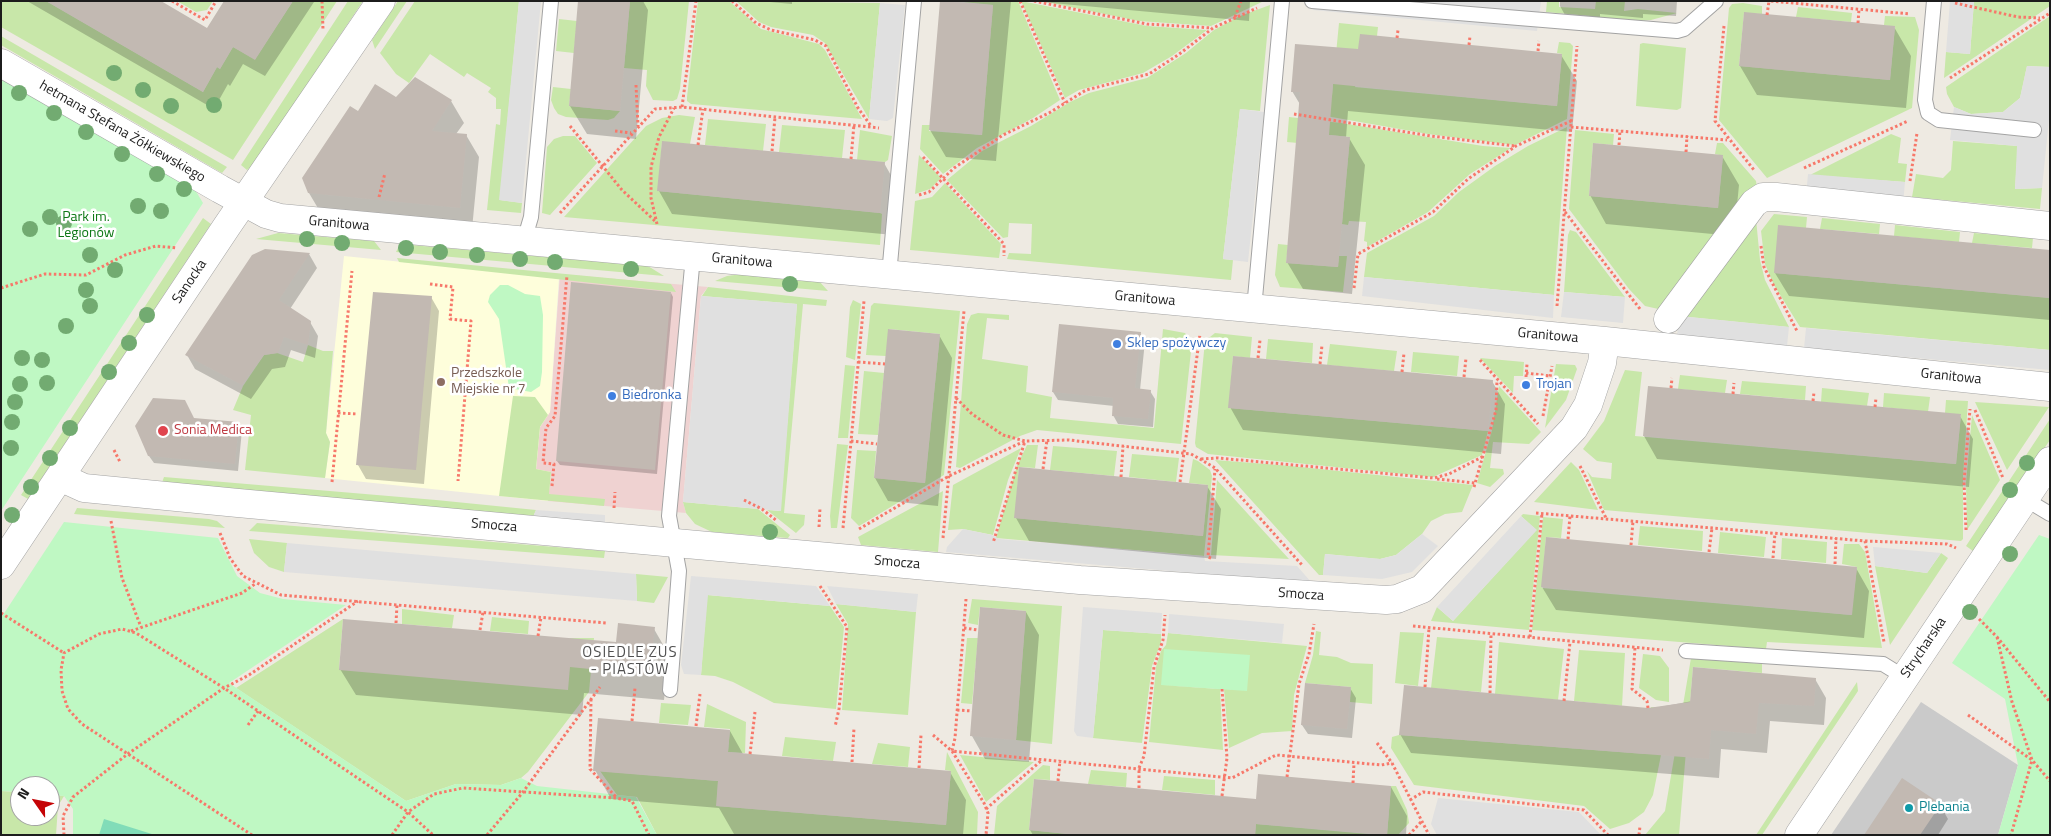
<!DOCTYPE html>
<meta charset="utf-8">
<style>
body{margin:0}
#map{position:relative;width:2051px;height:836px;overflow:hidden;background:#eeeae2;font-family:"Titillium Web",sans-serif}
canvas{display:block}
.frame{position:absolute;inset:0;border:2px solid #1c1c1c;pointer-events:none}
.north{position:absolute;left:10px;top:776px;width:50px;height:50px;box-sizing:border-box;background:#fff;border:1px solid #a4a4a4;border-radius:50%;rotate:303deg;font-size:14px;font-weight:700;line-height:20px;text-align:center;color:#1c1c1c}
.north::after{content:'';display:block;margin:auto;width:18px;height:22px;background:#c50406;clip-path:polygon(50% 0,100% 100%,50% 72%,0 100%)}
</style>
<div id="map">
<canvas width="2051" height="836"></canvas>
<div class="frame"></div>
<div class="north">N</div>
</div>
<script>
const context = document.querySelector('canvas').getContext('2d');
context.lineJoin = 'round';
function paint(path, color) { context.fillStyle = color; context.fill(path, 'evenodd'); }
const toPath = rows => new Path2D(rows.map(r => 'M' + r).join(''));
function strokePath(path, color, width, dash) { context.strokeStyle = color; context.lineWidth = width; context.lineCap = dash ? 'butt' : 'round'; context.setLineDash(dash || []); context.stroke(path); }
function label(font, color, halo, rows, align = 'center') {
  context.font = font + ' "Titillium Web",sans-serif'; context.lineWidth = 5; context.setLineDash([]); context.textBaseline = 'middle'; context.strokeStyle = halo; context.fillStyle = color; for (const [text, x, y, turn = 0] of rows) {
    context.save(); context.translate(x, y); context.rotate((+turn || 0) * Math.PI / 180); context.textAlign = isNaN(turn) ? turn : align; if (halo) context.strokeText(text, 0, 0); context.fillText(text, 0, 0); context.restore();
  }
}
const commercial = toPath([
 [560,274,708,287,701,296,683,502,686,513,548,501,536,470,540,427,550,412]
]);
const education = toPath([
 [344,256,559,278,550,412,540,427,536,469,551,472,548,501,325,478,330,442,326,433]
]);
const religious = toPath([
 [1921,702,2018,765,1998,835,1831,835]
]);
const grass = toPath([
 [1,1,46,1,203,92,217,67,220,69,233,47,255,59,293,1,337,1,233,160,1,27],
 [177,1,213,1,207,10,196,12],
 [348,1,363,1,253,165,247,170,241,165],
 [398,1,407,1,375,49,372,40],
 [415,1,519,1,500,200,522,203,521,213,487,210,496,124,500,125,501,109,496,109,496,98,488,92,491,88,467,73,464,77,430,54,409,83,396,74,380,53],
 [630,1,689,1,680,89,677,99,673,101,653,100,646,86,647,70,624,68],
 [698,1,729,1,761,29,819,44,825,50,862,119,691,104,687,101,687,97],
 [736,1,880,3,869,119,825,43,813,35,771,27,759,22],
 [954,1,1018,1,1060,100,1033,118,977,148,943,174,920,149,922,125,930,125,929,131,982,135,993,5],
 [1021,1,1147,26,1207,30,1172,56,1143,73,1079,90,1065,98],
 [1041,1,1264,1,1211,26,1139,21],
 [1547,1,1559,1,1559,7,1595,9,1596,1,1625,1,1624,11,1638,9,1677,13,1651,20,1614,22,1590,16,1546,12],
 [1974,1,2050,1,2050,6,1944,78,1946,52,1970,54],
 [1743,3,1762,6,1762,14,1744,13,1739,66,1890,80,1895,27,1884,25,1885,16,1915,17,1919,30,1912,108,1767,178,1719,120,1729,8,1732,4],
 [1270,5,1260,111,1240,109,1223,259,1233,260,1231,280,1007,259,1009,253,1031,254,1032,224,1009,223,1008,237,1003,238,947,180,982,151,1031,126,1070,102,1089,93,1147,78,1186,53,1214,30,1240,16],
 [1798,7,1852,13,1851,22,1796,17],
 [2050,16,2050,67,2027,66,2020,98,2003,112,1971,114,1954,107,1947,94,1946,87],
 [559,19,577,21,574,53,556,51],
 [1339,23,1378,27,1377,36,1355,87,1557,106,1562,54,1557,53,1559,42,1570,43,1573,46,1567,119,1515,145,1428,134,1320,115,1332,95],
 [1,36,161,129,227,167,222,173,1,45],
 [1643,43,1686,48,1681,108,1677,110,1636,106,1640,44],
 [553,87,571,89,569,106,620,111,614,118,608,120,566,117,558,114,554,108,551,100],
 [679,115,695,117,690,144,662,142,658,191,880,213,882,214,880,245,564,217,646,126,662,118],
 [1289,117,1341,123,1483,146,1511,148,1470,174,1428,212,1367,247,1367,242,1364,241,1366,222,1349,221,1348,225,1342,224,1350,137,1299,132,1298,143,1287,142],
 [708,119,766,124,763,151,705,145],
 [782,125,845,130,842,158,779,152],
 [1567,127,1554,295,1364,277,1367,253,1434,216,1459,192,1495,166,1528,146],
 [860,130,892,136,888,160,885,162,857,160],
 [1575,130,1614,134,1613,145,1593,143,1589,196,1718,208,1723,156,1715,154,1717,143,1723,143,1756,181,1757,187,1663,310,1645,306,1629,289,1569,209],
 [1891,134,1901,138,1898,163,1907,164,1905,182,1810,175],
 [563,136,575,136,597,163,550,215,542,213,547,147,554,139],
 [1953,141,2018,146,2015,189,2042,188,2040,209,1912,197,1916,174,1943,178,1951,170],
 [919,155,941,178,930,189,915,194],
 [945,183,1001,244,999,258,910,250,915,201,932,197],
 [1774,214,1807,217,1806,228,1774,273,2050,298,2050,350,1800,327,1774,285,1765,264,1761,231],
 [203,218,211,224,28,499,21,495],
 [1822,218,1880,224,1879,234,1820,229],
 [1756,219,1760,260,1765,280,1789,327,1679,316],
 [1895,225,1960,232,1959,242,1894,236],
 [1570,230,1576,232,1625,297,1564,292,1568,235],
 [278,233,374,241,381,250,256,239],
 [1974,233,2033,238,2032,248,1972,243],
 [400,244,648,266,664,276,396,252],
 [1278,244,1288,245,1286,263,1338,267,1339,256,1347,256,1343,292,1280,287,1275,275],
 [397,258,671,284,676,292,399,262],
 [742,274,819,281,828,291,715,281,727,276],
 [708,287,827,300,826,306,803,304,784,513,805,515,804,525,796,533,767,510,780,511,797,304,702,296],
 [853,300,861,304,855,360,846,357,850,307],
 [874,303,960,311,944,475,859,526,851,518,857,450,876,451,874,478,925,483,940,334,889,329,886,356,866,355,871,306],
 [978,313,1009,315,1009,320,987,318,982,359,1028,366,1026,392,1052,397,1050,418,1154,428,1163,329,1185,333,1192,342,1181,444,1037,430,1020,436,960,468,956,467,967,324,971,315],
 [1215,333,1252,337,1250,358,1233,356,1229,408,1488,431,1482,455,1433,477,1208,454,1196,447,1195,443,1205,341],
 [1268,339,1313,343,1312,363,1266,359],
 [1330,344,1397,351,1394,371,1327,365],
 [308,345,323,351,333,351,326,433,330,442,325,478,245,470,251,415,233,410,243,386,264,355,277,353,303,362],
 [1413,352,1459,356,1457,376,1411,372],
 [1480,358,1524,362,1523,376,1514,376,1513,393],
 [1556,364,1575,365,1577,369,1566,400,1545,428],
 [845,365,855,366,848,438,838,438],
 [1625,370,1642,372,1635,436,1956,464,1961,415,1945,413,1946,400,1968,401,1963,476,1963,539,1961,541,1604,510,1587,471,1592,477,1611,479,1612,463,1597,461,1583,449,1604,421],
 [864,371,884,373,878,435,858,434],
 [1680,375,1727,380,1725,393,1678,389],
 [1742,381,1806,386,1805,400,1740,394],
 [1499,386,1541,432,1529,444,1493,442,1490,468,1503,469,1504,474,1490,487,1477,483,1492,430],
 [1822,388,1869,393,1867,406,1821,402],
 [1884,393,1930,397,1928,412,1883,407],
 [513,396,535,397,548,415,540,427,536,469,551,472,549,494,605,499,604,506,499,496],
 [1975,402,2049,407,2007,470],
 [1972,415,2000,480,1967,530,1966,483],
 [2050,419,2050,440,1973,551,1966,546],
 [837,444,848,445,837,528,831,528,830,516],
 [1027,445,1038,445,1035,468,1019,467,1015,518,1203,536,1208,485,1189,483,1193,459,1198,461,1210,470,1212,476,1204,556,996,538,1017,466],
 [1053,446,1117,451,1114,476,1050,470],
 [1021,448,1008,480,993,535,963,529,948,530,953,485],
 [1132,454,1179,458,1176,482,1129,477],
 [1215,460,1291,466,1473,485,1462,512,1445,514,1431,521,1422,534,1396,555,1380,559,1325,554,1323,575,1319,575],
 [1571,462,1579,470,1598,510,1534,502],
 [164,477,436,500,536,510,533,517,161,485],
 [1217,480,1289,559,1211,555],
 [943,491,938,552,861,545,858,537],
 [683,502,758,509,790,535,788,538,712,532,695,524,686,513],
 [77,508,209,519,217,521,225,528,74,514],
 [1523,514,1540,516,1529,630,1431,621,1437,607,1453,621,1536,530,1521,516],
 [1543,517,1563,519,1561,538,1546,537,1542,588,1851,615,1857,567,1842,564,1844,544,1859,544,1865,552,1882,648,1767,642,1766,649,1532,630],
 [257,523,605,551,604,558,249,531],
 [1640,526,1703,531,1702,551,1638,545],
 [1720,532,1766,537,1764,557,1718,553],
 [1782,538,1827,542,1826,563,1781,559],
 [249,539,287,543,284,572,269,567,254,553],
 [1941,553,1948,558,1890,645,1875,566,1927,573],
 [636,574,668,577,654,603,637,601],
 [707,595,830,606,844,627,836,709,774,703,733,682,715,676,701,675],
 [972,599,1062,606,1052,744,1016,740,1026,611,980,607,978,625,968,623],
 [836,604,916,612,908,715,842,710,848,624],
 [402,609,454,615,452,628,402,624],
 [492,617,529,621,528,634,490,631],
 [343,619,339,669,572,638,594,638,589,692,528,772,521,778,501,785,456,784,406,801,236,688],
 [1103,630,1161,634,1161,642,1152,666,1142,743,1093,738],
 [1316,631,1321,632,1319,655,1337,657,1351,663,1373,664,1372,704,1350,702,1351,687,1305,683,1313,655],
 [1400,632,1424,633,1418,686,1395,683],
 [1168,633,1307,646,1294,695,1292,731,1262,733,1229,748,1224,689,1247,690,1161,685,1220,689,1223,750,1149,742,1156,667,1161,651,1166,645],
 [1437,637,1486,641,1481,692,1431,688],
 [967,638,978,638,972,704,961,703],
 [1499,642,1564,649,1558,700,1495,694],
 [1579,650,1625,653,1622,706,1574,701],
 [1643,654,1660,656,1669,668,1669,702,1656,700,1639,688],
 [1691,658,1762,664,1762,673,1693,667,1679,835,1645,835,1665,811],
 [1857,682,1858,691,1762,835,1756,835],
 [661,703,691,705,688,725,659,723],
 [707,704,746,722,745,753,728,752,730,729,704,727],
 [1651,707,1656,707,1666,730,1653,795,1644,812,1629,823,1610,829,1584,806,1414,785,1391,748,1392,737,1399,735,1646,754],
 [785,737,836,742,833,761,782,756],
 [878,743,910,747,908,767,872,764],
 [947,752,978,812,977,835,657,835,637,797,617,795,600,771,718,781,717,806,946,825,951,771,945,770],
 [960,755,1034,762,986,802],
 [1043,765,1050,766,1050,780,1034,779,1029,830,1077,835,994,835,997,806],
 [1091,770,1127,773,1126,787,1088,784],
 [1164,776,1215,780,1215,795,1162,790],
 [1391,786,1396,786,1407,810,1409,823,1398,835,1387,835],
 [1,791,20,792,20,816,50,816,50,795,64,796,58,806,56,835,1,835],
 [1256,824,1379,835,1255,835]
]);
const park = toPath([
 [1,78,194,188,203,203,1,511],
 [500,285,508,285,525,294,540,296,543,315,542,372,540,386,531,392,509,388,499,319,488,302,490,295],
 [64,522,218,538,237,576,260,593,283,599,346,605,229,683,406,801,456,784,501,785,521,778,537,786,636,797,657,835,73,835,73,809,64,796,50,795,50,786,20,786,20,792,1,791,1,618],
 [2039,535,2050,539,2050,835,1998,835,2018,765,2005,699,1952,663],
 [1164,649,1250,655,1247,691,1161,685]
]);
const pitch = toPath([
 [104,819,155,835,99,835]
]);
const parking = toPath([
 [519,1,541,1,522,203,499,200],
 [1315,1,1541,1,1537,31,1313,10],
 [1950,1,1974,1,1970,54,1946,52],
 [880,3,905,5,893,118,887,121,869,119],
 [2027,66,2050,67,2050,110,2042,188,2015,189,2017,146,1950,140,1954,107,1971,114,2003,112,2020,98],
 [1240,109,1264,112,1248,262,1223,259],
 [1808,174,1905,182,1903,204,1806,195],
 [1364,277,1554,295,1553,318,1362,296],
 [1564,292,1625,297,1623,323,1561,317],
 [701,296,797,304,781,511,683,502],
 [1679,316,1789,327,1787,346,1677,336],
 [1806,328,2050,350,2050,370,1804,348],
 [536,510,605,515,605,523,533,517],
 [1521,516,1537,530,1453,621,1437,607],
 [963,529,992,535,999,539,1204,556,1205,561,1297,566,1312,583,946,552,947,547],
 [1422,534,1438,546,1412,572,1382,579,1323,575,1325,554,1380,559,1396,555],
 [287,543,636,574,637,601,284,572],
 [1873,547,1874,547,1941,553,1927,573,1875,566],
 [691,576,816,586,830,606,708,595,701,675,684,674,681,665],
 [827,586,918,594,916,612,836,604],
 [1083,607,1162,613,1161,634,1103,630,1093,738,1077,736,1074,731],
 [1169,614,1284,624,1282,643,1168,633],
 [1438,798,1579,812,1601,835,1437,835,1431,824]
]);
const shadow = toPath([
 [27,1,159,1,207,29,225,1,314,2,265,76,243,64,230,86,228,84,214,109],
 [580,1,643,1,648,10,636,139,587,134,570,106],
 [759,1,792,1,792,4],
 [942,1,1011,1,996,161,946,157,930,130],
 [1030,1,1250,1,1249,21],
 [1560,1,1677,1,1676,16,1643,14,1643,18,1600,14,1600,18,1565,15,1560,6],
 [1894,27,1911,56,1906,108,1757,95,1740,66],
 [1360,50,1561,55,1577,81,1572,132,1348,111,1346,138,1349,138,1365,165,1352,294,1303,289,1287,262,1301,106,1292,91],
 [396,99,451,101,464,123,456,134,466,135,479,157,472,229,322,215,309,193,358,113],
 [1722,156,1739,185,1734,236,1606,224,1590,195],
 [884,163,897,186,893,235,672,214,659,191],
 [265,251,309,254,317,268,290,309,310,322,318,336,315,358,291,350,285,367,272,369,251,399,195,369,187,355],
 [2050,251,2050,320,1789,296,1775,273],
 [671,293,673,297,657,474,560,465,557,461],
 [431,297,439,311,424,484,366,479,358,465],
 [890,330,939,335,952,358,938,506,888,501,875,478],
 [1140,333,1145,341,1140,390,1150,391,1155,399,1153,427,1118,424,1113,415,1114,406,1058,400,1053,392],
 [1492,381,1505,404,1501,454,1243,430,1230,407],
 [1960,416,1973,439,1969,487,1657,459,1644,436],
 [194,419,238,423,242,430,238,471,154,463,149,456],
 [1207,486,1221,509,1216,559,1029,541,1016,518],
 [1547,538,1856,568,1869,591,1864,638,1556,610,1542,587],
 [981,608,1026,612,1039,635,1029,762,985,759,972,736],
 [654,629,669,655,664,700,584,693,582,715,356,695,340,669,617,644],
 [1815,679,1826,698,1824,725,1770,721,1767,753,1721,749,1719,778,1411,753,1400,734,1648,709],
 [1350,688,1356,698,1352,738,1308,734,1302,725],
 [730,731,743,754,950,772,966,800,963,835,734,834,719,808,611,799,595,770],
 [1035,780,1257,800,1391,787,1407,816,1406,835,1033,835,1030,830],
 [1940,805,1948,819,1938,835,1875,835]
]);
const building = toPath([
 [46,1,161,1,207,28,224,1,293,1,255,60,233,47,220,69,217,67,203,92],
 [578,1,630,1,620,111,569,106],
 [940,1,993,5,982,135,929,130],
 [1744,12,1895,26,1890,80,1739,66],
 [1360,34,1562,54,1557,106,1333,84,1329,135,1350,137,1338,267,1286,263,1300,92,1291,92,1295,44,1358,49],
 [415,77,452,100,432,131,467,134,460,208,308,193,302,178,350,106,358,111,375,84,396,97],
 [662,141,885,162,880,213,657,191],
 [1593,143,1723,155,1718,208,1589,196],
 [1778,225,2050,250,2050,298,1774,273],
 [265,249,310,253,279,300,311,321,308,345,284,337,278,353,264,355,242,385,185,355,252,255],
 [571,282,671,292,655,470,556,461],
 [373,292,432,296,416,470,356,465],
 [1059,324,1141,332,1135,388,1151,390,1148,419,1112,416,1113,398,1052,392],
 [888,329,940,334,925,483,874,478],
 [1233,356,1493,380,1488,431,1228,408],
 [1648,386,1961,414,1956,464,1643,436],
 [153,398,185,400,194,418,239,422,235,464,148,456,135,426],
 [1019,467,1208,485,1203,536,1014,518],
 [1546,537,1857,567,1852,615,1541,587],
 [980,607,1026,611,1016,740,970,736],
 [343,619,616,642,618,623,655,627,649,675,570,667,568,690,339,670],
 [1693,667,1816,678,1814,706,1759,703,1756,734,1711,730,1709,759,1399,735,1404,685,1648,708,1690,702],
 [1305,683,1351,687,1347,729,1301,725],
 [598,718,730,730,728,752,951,771,946,825,716,806,718,781,593,771],
 [1258,774,1391,786,1387,835,1256,824,1255,835,1077,835,1029,830,1034,779,1256,799],
 [1902,778,1941,804,1920,835,1864,835]
]);
const path = toPath([
 [172,1,205,20,216,1],
 [322,1,323,30],
 [732,1,756,23,771,30,815,40,826,46,858,108,871,126],
 [1020,1,1065,103],
 [1034,1,1147,24,1212,28],
 [1771,1,1910,14],
 [1955,3,2018,17,2040,18],
 [1767,15,1769,1],
 [1235,17,1241,1],
 [1858,23,1859,9],
 [1724,26,1715,121,1754,170],
 [1397,38,1398,30],
 [1469,45,1470,36],
 [1538,51,1539,41],
 [1950,78,2050,13],
 [636,85,638,126],
 [682,107,696,1],
 [1294,114,1431,136,1515,146],
 [570,126,622,190,655,221],
 [1571,127,1727,140],
 [615,131,631,133],
 [698,145,703,109],
 [1619,145,1620,130],
 [772,151,775,117],
 [1686,152,1687,136],
 [923,157,1004,244,1004,256],
 [851,159,854,124],
 [1804,168,1908,121],
 [1910,181,1917,133],
 [919,195,929,192,954,168,1003,135,1049,113,1086,90,1149,74,1178,55,1213,28,1257,8],
 [379,197,385,173],
 [1565,212,1640,309],
 [560,213,655,109,682,107,879,128],
 [657,224,651,198,651,167,659,137,674,108],
 [1761,246,1764,267,1797,331],
 [430,284,453,287,450,319,471,321,458,481],
 [1,288,45,274,86,275,125,255,156,246,177,248],
 [1354,288,1358,254,1433,212,1468,179,1516,146,1571,121],
 [1557,306,1577,46],
 [1258,358,1260,340],
 [1480,360,1538,424],
 [858,362,885,364],
 [1320,364,1322,345],
 [1402,372,1404,353],
 [1526,373,1550,376],
 [1464,377,1466,358],
 [1526,377,1527,364],
 [1671,388,1672,378],
 [1733,394,1734,383],
 [956,398,972,414,1003,435,1025,441,993,543],
 [1813,401,1814,392],
 [1875,407,1876,398],
 [1975,410,2003,478],
 [338,413,358,414],
 [1543,416,1552,366],
 [851,441,877,444],
 [114,450,120,462],
 [1201,459,1218,458,1434,478,1449,474,1484,456],
 [1580,466,1606,518],
 [1043,469,1047,440],
 [1121,477,1123,446],
 [1437,479,1475,483],
 [332,482,352,271],
 [1180,482,1200,334],
 [552,486,554,464,543,463,546,428,555,416,567,275],
 [1474,487,1496,410,1497,380],
 [744,500,762,509,777,521],
 [614,508,615,492],
 [1536,513,1865,541,1884,642],
 [111,521,122,578,141,627],
 [819,527,820,508],
 [843,528,864,301],
 [859,529,949,476,1025,441,1069,440,1191,454,1200,459,1215,468,1302,565],
 [1966,530,1964,482,1970,409],
 [220,533,230,558,243,576,281,595,606,623],
 [943,538,964,311],
 [1568,539,1570,516],
 [1865,541,1947,544,1956,548],
 [1631,545,1633,521],
 [1709,552,1712,528],
 [1211,558,1208,557,1215,469],
 [1773,558,1775,533],
 [1835,564,1836,538],
 [820,586,847,627,839,709,835,727],
 [966,599,955,738,952,751,1232,778,1276,755,1381,765,1392,763],
 [1,613,64,653],
 [1979,619,1997,637,2050,702],
 [396,623,397,605],
 [1413,626,1663,650],
 [964,628,978,630],
 [480,630,483,612],
 [131,631,242,593,255,584],
 [538,636,541,617],
 [1530,637,1542,513],
 [1997,637,2012,702,2032,760,2050,781],
 [1635,648,1632,689,1647,701,1648,708],
 [1425,687,1429,628],
 [1490,693,1491,634],
 [591,699,590,769,616,797],
 [1564,701,1570,642],
 [957,710,972,711],
 [1968,715,2032,760,2011,835],
 [632,721,635,688],
 [248,725,258,711],
 [696,726,700,694],
 [933,735,952,751,984,803,988,813,986,835],
 [1377,743,1392,763,1429,835],
 [750,754,755,712],
 [852,762,854,728],
 [919,768,921,735],
 [1287,777,1299,684,1309,654,1314,624],
 [1058,781,1060,760],
 [1353,783,1354,763],
 [1139,788,1139,768,1144,756,1154,667,1163,640,1165,615],
 [1222,796,1227,758,1222,689],
 [1410,800,1423,792,1584,810,1608,835],
 [986,809,1042,760],
 [64,835,63,816,73,797,129,753,224,688,249,675,358,601],
 [252,835,82,724,68,709,62,691,61,670,64,653,99,634,122,629,136,633,224,688,408,812,433,835],
 [392,835,408,812,434,794,463,788,616,798,632,801,649,835],
 [487,835,523,792,600,687],
 [1409,835,1421,822],
 [1639,835,1640,826]
]);
const service = toPath([
 [1312,1,1677,31,1684,29,1716,1],
 [1934,1,1925,100,1928,113,1939,120,2034,130],
 [524,241,531,217,551,1],
 [889,275,914,1],
 [1254,309,1282,1],
 [2025,499,2050,514],
 [1686,651,1883,664,1904,677],
 [670,690,679,571,669,516,693,256]
]);
const minor = toPath([
 [1,63,220,189,266,214,280,218,1605,341,2050,387],
 [1668,319,1754,203,1763,197,1776,197,2050,226],
 [60,477,84,488,238,503,1080,580,1386,600,1397,599,1422,589,1574,428,1588,405,1602,363,1605,341],
 [1,565,227,226,381,1],
 [1799,835,2050,461]
]);
const trees = [
 [114,73],
 [143,90],
 [19,93],
 [214,105],
 [171,106],
 [54,113],
 [86,132],
 [122,154],
 [157,174],
 [184,189],
 [138,206],
 [161,211],
 [50,217],
 [64,223],
 [30,229],
 [307,239],
 [342,243],
 [406,248],
 [440,252],
 [90,255],
 [477,255],
 [520,259],
 [555,262],
 [631,269],
 [115,270],
 [790,284],
 [86,290],
 [90,306],
 [147,315],
 [66,326],
 [129,343],
 [22,358],
 [42,360],
 [109,372],
 [47,383],
 [20,384],
 [15,402],
 [12,422],
 [70,428],
 [11,448],
 [50,458],
 [2027,463],
 [31,487],
 [2010,490],
 [12,515],
 [770,532],
 [2010,554],
 [1970,612]
];
const markers = [
 [1117,344,5,"#3f7fe0"],
 [441,382,5,"#8d6e63"],
 [1526,385,5,"#3f7fe0"],
 [612,396,5,"#3f7fe0"],
 [163,431,6,"#e0444e"],
 [1909,808,5,"#0f9aa8"]
];
const streetNames = [
 ["hetmana Stefana Żółkiewskiego",122,132,30],
 ["Granitowa",339,224,5],
 ["Granitowa",742,261,5],
 ["Sanocka",190,282,-56],
 ["Granitowa",1145,299,5],
 ["Granitowa",1548,336,5],
 ["Granitowa",1951,377,6],
 ["Smocza",494,526,5],
 ["Smocza",897,563,5],
 ["Smocza",1301,595,4],
 ["Strycharska",1924,648,-56]
];
const parkNames = [
 ["Park im.",86,218],
 ["Legionów",86,234]
];
const shopNames = [
 ["Sklep spożywczy",1127,344],
 ["Trojan",1536,385],
 ["Biedronka",622,396]
];
const educationNames = [
 ["Przedszkole",451,374],
 ["Miejskie nr 7",451,390]
];
const healthNames = [
 ["Sonia Medica",174,431]
];
const cultureNames = [
 ["Plebania",1919,808]
];
const neighbourhoodNames = [
 ["OSIEDLE ZUS",630,653],
 ["- PIASTÓW",630,670]
];
paint(commercial, '#efd2d1');
paint(education, '#fefedb');
paint(religious, '#cacaca');
paint(grass, '#c8e7a9');
paint(park, '#bff8c3');
paint(pitch, '#81dcb8');
paint(parking, '#e0e0e0');
paint(shadow, '#0003');
paint(building, '#c2b9b2');
strokePath(service, '#a3a3a3', 16);
strokePath(minor, '#a3a3a3', 29);
strokePath(path, '#f7786a', 3, [2.5, 2.5]);
strokePath(service, '#fff', 14);
strokePath(minor, '#fff', 28);
context.fillStyle = '#72ab71';
for (const [x, y] of trees) { context.beginPath(); context.arc(x, y, 8, 0, 2 * Math.PI); context.fill(); }
for (const [x, y, r, color] of markers) { const dot = new Path2D(); dot.arc(x, y, r, 0, 2 * Math.PI); context.fillStyle = color; context.fill(dot); strokePath(dot, '#fff', 2); }
label('14px', '#1c1c1c', '#fff', streetNames);
label('14px', '#0d7815', '#fff', parkNames);
label('14px', '#366cbe', '#fff', shopNames, 'left');
label('14px', '#785e54', '#fff', educationNames, 'left');
label('14px', '#be3a42', '#fff', healthNames, 'left');
label('14px', '#0d838f', '#fff', cultureNames, 'left');
context.letterSpacing = '1px';
label('15px', '#4f4f4f', '#fff', neighbourhoodNames);
context.letterSpacing = '0px';
</script>
